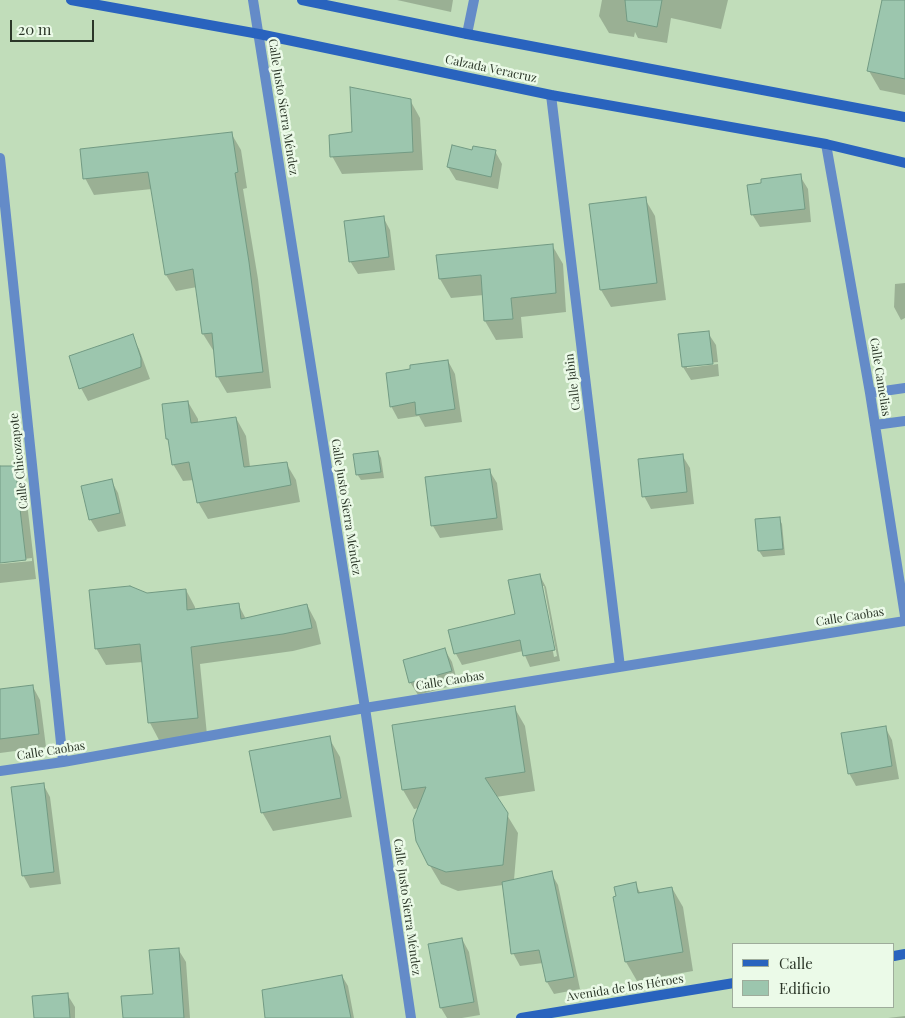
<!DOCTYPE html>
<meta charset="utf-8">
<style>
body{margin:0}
#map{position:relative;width:905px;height:1018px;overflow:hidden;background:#c1ddba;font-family:"Playfair Display",serif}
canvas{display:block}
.legend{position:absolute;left:732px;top:943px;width:162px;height:65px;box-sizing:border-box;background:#ebfae8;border:1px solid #9eac9b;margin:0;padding:6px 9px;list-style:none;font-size:15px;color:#2b3628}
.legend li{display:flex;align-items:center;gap:10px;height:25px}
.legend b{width:25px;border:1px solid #9eac9b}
.scale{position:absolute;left:10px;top:20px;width:84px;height:22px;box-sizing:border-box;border:2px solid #2b3628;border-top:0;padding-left:6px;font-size:15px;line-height:18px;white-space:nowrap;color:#2b3628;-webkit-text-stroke:4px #ebfae8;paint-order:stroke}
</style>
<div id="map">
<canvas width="905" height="1018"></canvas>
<ul class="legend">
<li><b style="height:6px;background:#2963be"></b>Calle</li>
<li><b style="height:14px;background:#9cc6ae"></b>Edificio</li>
</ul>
<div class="scale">20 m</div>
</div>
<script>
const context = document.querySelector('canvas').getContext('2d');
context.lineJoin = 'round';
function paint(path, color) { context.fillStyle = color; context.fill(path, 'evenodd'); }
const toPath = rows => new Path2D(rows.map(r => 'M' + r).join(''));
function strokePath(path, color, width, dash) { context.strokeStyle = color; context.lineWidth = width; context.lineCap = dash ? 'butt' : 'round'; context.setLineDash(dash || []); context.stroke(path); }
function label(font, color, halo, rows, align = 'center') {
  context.font = font + ' "Playfair Display",serif'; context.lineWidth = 5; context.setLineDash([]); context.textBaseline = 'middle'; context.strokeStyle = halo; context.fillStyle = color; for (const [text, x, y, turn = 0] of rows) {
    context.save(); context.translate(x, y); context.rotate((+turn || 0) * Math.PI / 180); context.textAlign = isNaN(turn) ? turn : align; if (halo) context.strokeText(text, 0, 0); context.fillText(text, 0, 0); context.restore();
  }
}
const shadow = toPath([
 [397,0,453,0,451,12],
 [602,0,728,0,721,29,671,18,667,43,638,38,635,32,634,37,609,33,599,16],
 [883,0,905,0,905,95,880,90,869,71],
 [410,100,420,118,423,170,342,174,332,156,353,134],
 [231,133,241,150,247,188,243,189,258,279,271,388,227,393,217,376,215,350,213,350,203,334,197,287,176,291,166,275,152,189,94,195,85,178],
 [473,151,495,151,502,164,498,189,456,180,448,167],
 [800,176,808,189,811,222,760,227,752,214,762,184],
 [645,199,655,216,666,300,611,307,601,290],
 [383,217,390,230,395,270,358,274,350,261],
 [552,245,563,264,566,312,521,317,523,338,496,340,485,321,484,295,451,298,440,279,438,256],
 [905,283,905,318,901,320,894,307,895,284],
 [708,333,716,345,718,362,687,365,687,368,718,364,719,376,691,380,683,367,679,336],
 [132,336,139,349,150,379,88,401,81,388],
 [448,361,455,374,462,422,425,427,419,416,398,419,391,406],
 [188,402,198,419,198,424,236,418,246,436,250,467,286,463,296,480,300,502,208,519,198,502,194,480,183,481,173,464,170,443,167,439],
 [378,452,381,458,384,478,361,480,357,474],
 [682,455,690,468,694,504,651,509,644,496],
 [14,467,25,486,36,579,0,583,0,564,32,561,32,558,0,562,0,468],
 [489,470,497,483,503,530,440,538,433,526],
 [111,480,118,493,126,526,98,532,90,519],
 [779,518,782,524,785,555,763,557,759,551],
 [540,576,546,587,560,661,530,667,523,651,462,665,456,654,516,615],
 [541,586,544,586,557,656,554,657],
 [186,590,195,607,195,610,238,604,246,619,307,605,316,622,321,644,293,651,200,664,207,735,159,740,150,723,143,662,106,665,96,648,147,595],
 [445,650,452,662,458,684,418,695,410,682],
 [33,687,40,700,46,747,0,753,0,691],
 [514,707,525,726,535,791,496,797,518,833,514,880,551,873,558,885,580,989,554,994,547,982,543,963,520,966,513,953,503,885,458,891,441,884,429,864,419,808,414,809,403,790,394,726],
 [885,727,892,740,899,779,856,786,849,773],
 [329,738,340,757,352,817,273,831,262,812],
 [43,784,50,797,61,884,30,888,23,875],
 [635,884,641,894,672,888,683,907,693,971,637,981,626,962],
 [462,939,469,952,480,1015,462,1018,447,1018,441,1008],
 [178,949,186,962,190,1018,124,1018,154,995],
 [342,976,348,986,354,1018,267,1018],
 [67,994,75,1007,75,1018,35,1018],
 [905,1016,905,1018,888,1018]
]);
const building = toPath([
 [625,0,662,0,657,27,627,21,625,0],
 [882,0,905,0,905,79,867,71,882,0],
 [350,87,411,99,413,152,330,157,329,135,352,132,350,87],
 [232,132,238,172,235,173,249,262,263,372,216,377,212,333,202,334,193,269,165,275,148,172,83,179,80,149,232,132],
 [452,145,472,150,473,146,496,150,491,177,447,167,452,145],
 [801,174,805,209,751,215,747,185,761,183,761,179,801,174],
 [646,197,657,283,600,290,589,204,646,197],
 [384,216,389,257,349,262,344,221,384,216],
 [553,244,556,293,511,298,513,319,484,321,481,275,439,279,436,255,553,244],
 [709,331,713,364,682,367,678,334,709,331],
 [133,334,141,358,141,367,79,389,69,356,133,334],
 [448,360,455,409,416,415,415,402,390,407,386,373,410,369,410,365,448,360],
 [188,401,191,423,236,417,244,467,287,462,291,485,197,503,189,462,172,465,168,439,166,439,162,404,188,401],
 [378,451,381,472,356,475,353,454,378,451],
 [683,454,687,492,642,497,638,459,683,454],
 [0,466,15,466,26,560,0,563,0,466],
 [490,469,497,518,431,526,425,477,490,469],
 [112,479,120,513,89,520,81,486,112,479],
 [780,517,783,549,758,551,755,519,780,517],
 [540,574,555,650,523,656,520,640,454,654,448,630,515,614,508,580,540,574],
 [130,586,147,593,186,589,187,610,239,603,241,619,307,604,312,628,283,634,191,647,198,718,148,723,140,644,95,649,89,590,130,586],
 [445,648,452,671,409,683,403,660,445,648],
 [33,685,39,734,0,739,0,689,33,685],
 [515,706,525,772,485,778,508,813,503,865,446,872,428,865,416,841,413,820,426,787,402,790,392,725,515,706],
 [886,726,892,766,848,774,841,733,886,726],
 [330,736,341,798,261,813,249,751,330,736],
 [44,783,54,872,22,876,11,787,44,783],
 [552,871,574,977,546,982,539,950,511,954,502,882,552,871],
 [636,882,638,893,672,887,683,952,625,962,613,897,616,896,614,887,636,882],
 [462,938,474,1002,440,1008,428,944,462,938],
 [179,948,184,1018,123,1018,121,996,153,994,149,950,179,948],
 [342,975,351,1018,265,1018,262,990,342,975],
 [68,993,70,1018,34,1018,32,996,68,993]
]);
const street = toPath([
 [253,0,365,708,411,1018],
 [467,34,474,0],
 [551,95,620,667],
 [826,144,870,393,905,616],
 [0,158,63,762],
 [870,393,905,388],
 [875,425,905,421],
 [0,771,63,762,365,708,905,621]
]);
const secondary = toPath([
 [71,0,259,34,551,95,826,144,905,163],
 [302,0,467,34,905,117],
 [894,956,905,954],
 [521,1018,734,983]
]);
const streetNames = [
 ["Calzada Veracruz",491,69,12],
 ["Calle Justo Sierra Méndez",283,107,81],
 ["Calle Camelias",880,377,81],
 ["Calle Jabin",573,382,-97],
 ["Calle Chicozapote",19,461,-96],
 ["Calle Justo Sierra Méndez",346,507,81],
 ["Calle Caobas",850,617,-9],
 ["Calle Caobas",450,681,-9],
 ["Calle Caobas",51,751,-9],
 ["Calle Justo Sierra Méndez",407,907,82],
 ["Avenida de los Héroes",625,988,-9]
];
paint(shadow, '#0003');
paint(building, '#9cc6ae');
strokePath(building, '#729a83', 1);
strokePath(street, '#648bc8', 10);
strokePath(secondary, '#2963be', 10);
label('12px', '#2b3628', '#ebfae8', streetNames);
</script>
